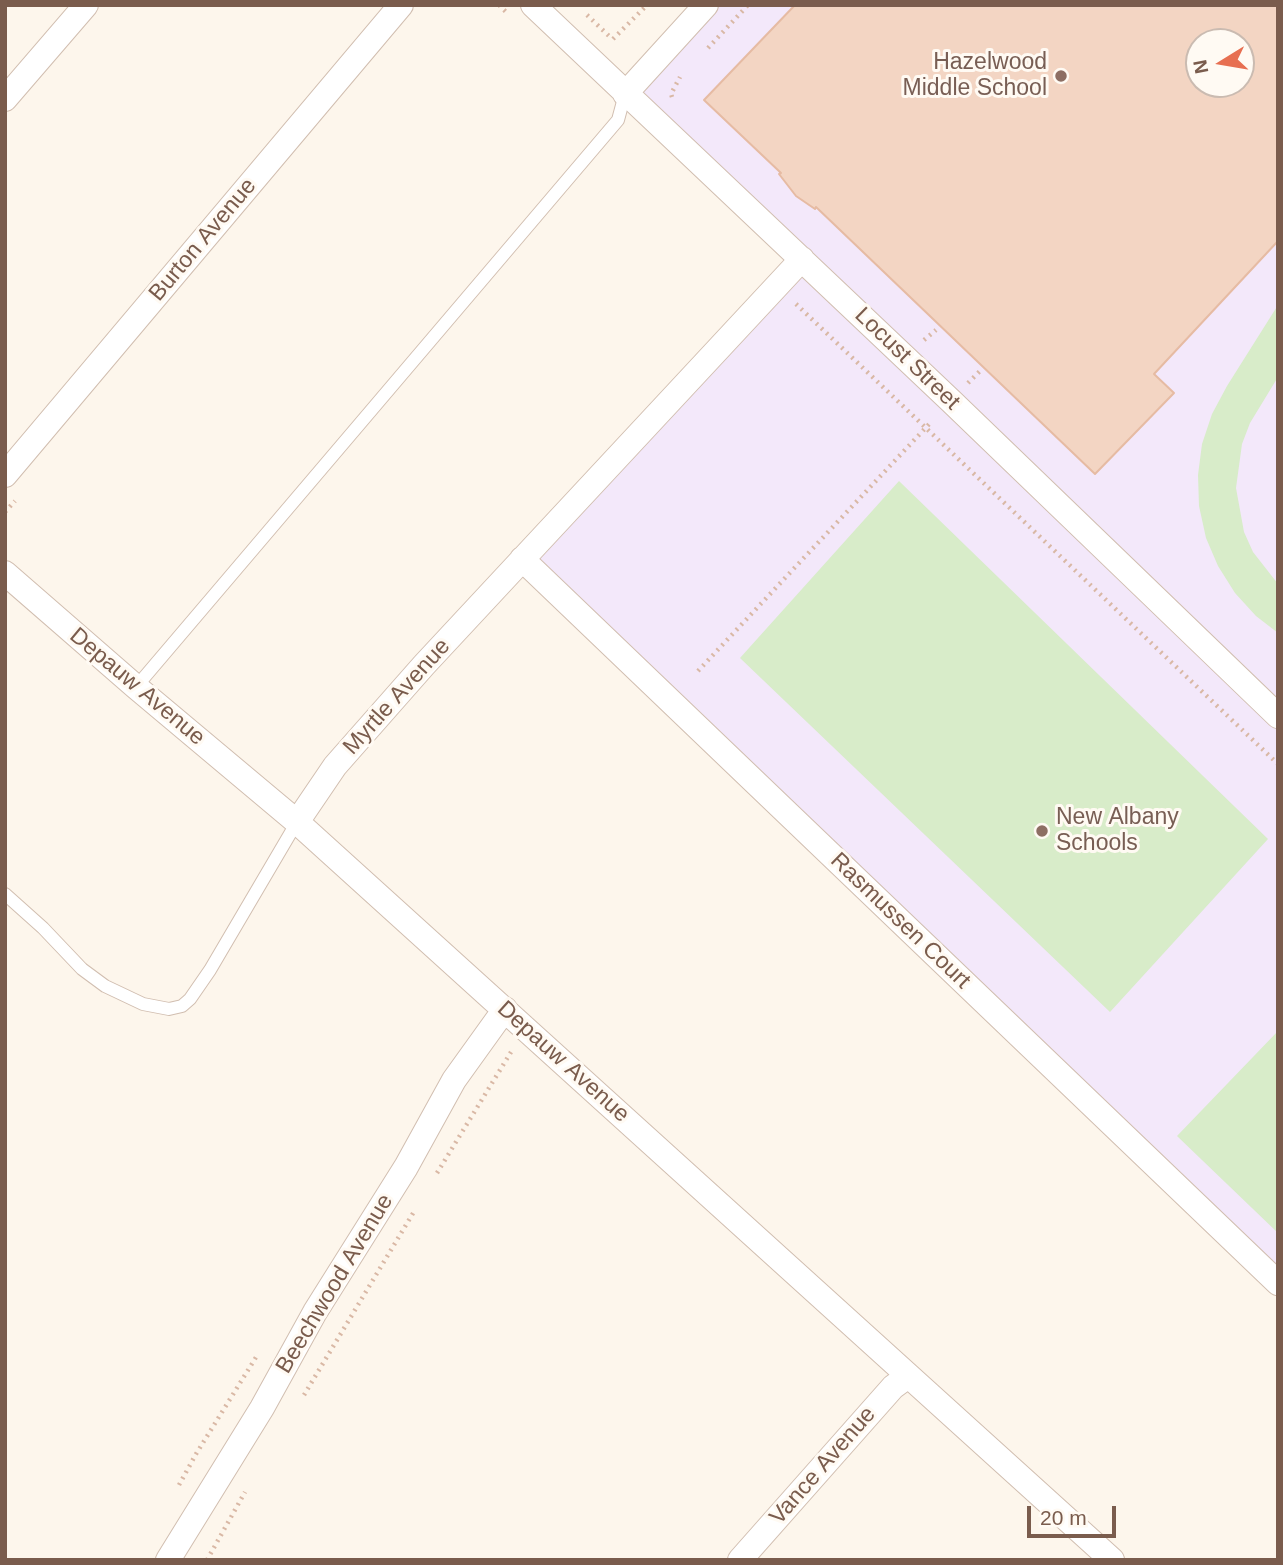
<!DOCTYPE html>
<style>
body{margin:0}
#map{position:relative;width:1283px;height:1565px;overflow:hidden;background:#fdf6ec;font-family:Arial,sans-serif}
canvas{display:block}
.frame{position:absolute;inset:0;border:7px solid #7a5c4d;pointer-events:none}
.north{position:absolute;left:1185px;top:28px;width:70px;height:70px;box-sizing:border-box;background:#fffaf3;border:2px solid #cabbb1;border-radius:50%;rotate:259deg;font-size:19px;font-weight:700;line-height:28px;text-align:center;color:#7a5c4d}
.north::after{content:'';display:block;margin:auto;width:24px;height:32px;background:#e76f51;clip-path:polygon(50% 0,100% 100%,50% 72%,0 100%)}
.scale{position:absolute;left:1027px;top:1506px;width:89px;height:32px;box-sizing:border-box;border:4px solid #7a5c4d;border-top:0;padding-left:9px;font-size:21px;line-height:24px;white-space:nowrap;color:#7a5c4d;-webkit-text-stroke:5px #fffaf3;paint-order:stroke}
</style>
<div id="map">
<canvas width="1283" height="1565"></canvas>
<div class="frame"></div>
<div class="north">N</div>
<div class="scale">20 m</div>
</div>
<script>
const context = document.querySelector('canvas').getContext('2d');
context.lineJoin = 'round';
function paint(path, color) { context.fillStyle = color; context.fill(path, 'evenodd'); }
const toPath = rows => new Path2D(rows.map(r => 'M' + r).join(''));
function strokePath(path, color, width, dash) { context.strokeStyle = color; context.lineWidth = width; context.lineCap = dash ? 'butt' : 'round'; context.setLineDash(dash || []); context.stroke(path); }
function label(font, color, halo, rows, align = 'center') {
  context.font = font + ' Arial,sans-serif'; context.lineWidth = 6; context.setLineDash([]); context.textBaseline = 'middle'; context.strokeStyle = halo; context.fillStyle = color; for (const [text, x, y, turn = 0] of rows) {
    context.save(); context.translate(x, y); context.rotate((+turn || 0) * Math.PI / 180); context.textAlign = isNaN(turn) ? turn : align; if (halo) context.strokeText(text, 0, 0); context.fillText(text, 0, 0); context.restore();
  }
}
const education = toPath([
 [708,5,1278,5,1278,1292,522,559,802,259,625,94],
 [1199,42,1241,42,1241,84,1199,84]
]);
const green = toPath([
 [1278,305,1278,377,1250,423,1242,444,1236,488,1244,532,1253,552,1278,584,1278,633,1256,616,1235,593,1218,566,1206,538,1199,506,1198,475,1202,444,1212,414,1227,386],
 [899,481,1268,839,1110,1012,740,658],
 [1278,1031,1278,1233,1177,1136]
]);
const building = toPath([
 [795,5,1278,5,1278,241,1154,374,1174,393,1095,474,816,207,815,209,796,196,779,174,781,173,704,100,795,5],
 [1199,42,1241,42,1241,84,1199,84,1199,42]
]);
const path = toPath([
 [499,5,506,12],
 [587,15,609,36],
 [613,39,647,5],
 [708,48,748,5],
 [672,97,671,94,680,77],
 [796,304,1278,764],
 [924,340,936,330],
 [968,383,980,371],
 [5,512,15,501],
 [698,671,932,421],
 [437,1173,511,1052],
 [304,1395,415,1210],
 [179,1485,196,1454,258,1354],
 [207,1560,245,1492]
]);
const service = toPath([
 [136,687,618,120,625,94],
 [5,894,43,928,82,969,105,986,143,1004,169,1009,182,1006,190,999,210,970,297,822]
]);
const minor = toPath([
 [533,5,951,401,1278,716],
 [625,94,706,5],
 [5,99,86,5],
 [5,475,401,5],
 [522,559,1278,1283],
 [5,573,136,687,297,822,1112,1560],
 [297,822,335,766,424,665,802,259],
 [168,1560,262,1408,315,1312,406,1167,454,1080,505,1009],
 [740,1560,893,1387,908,1376]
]);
const markers = [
 [1061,76,7,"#8d6e63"],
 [1042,831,7,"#8d6e63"]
];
const educationNames = [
 ["Hazelwood",1047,63],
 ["Middle School",1047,89],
 ["New Albany",1056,818,"left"],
 ["Schools",1056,844,"left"]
];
const streetNames = [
 ["Burton Avenue",203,240,-50],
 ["Locust Street",907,359,44],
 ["Depauw Avenue",137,687,40],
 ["Myrtle Avenue",397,697,-48],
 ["Rasmussen Court",900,921,44],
 ["Depauw Avenue",563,1062,42],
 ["Beechwood Avenue",335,1284,-59],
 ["Vance Avenue",823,1466,-49]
];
paint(education, '#f3e8fa');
paint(green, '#d8ecc9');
paint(building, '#f3d5c3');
strokePath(building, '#e6bba3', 2);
strokePath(service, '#d1beb0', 14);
strokePath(minor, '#d1beb0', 26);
strokePath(path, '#d9b8a5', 4.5, [2, 5]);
strokePath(service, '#fff', 12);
strokePath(minor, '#fff', 24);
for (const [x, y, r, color] of markers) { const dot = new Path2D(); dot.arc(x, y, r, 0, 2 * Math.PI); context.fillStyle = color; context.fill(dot); strokePath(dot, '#fffaf3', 2.5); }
label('23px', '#785e54', '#fffaf3', educationNames, 'right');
label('23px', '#7a5c4d', '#fffaf3', streetNames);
</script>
